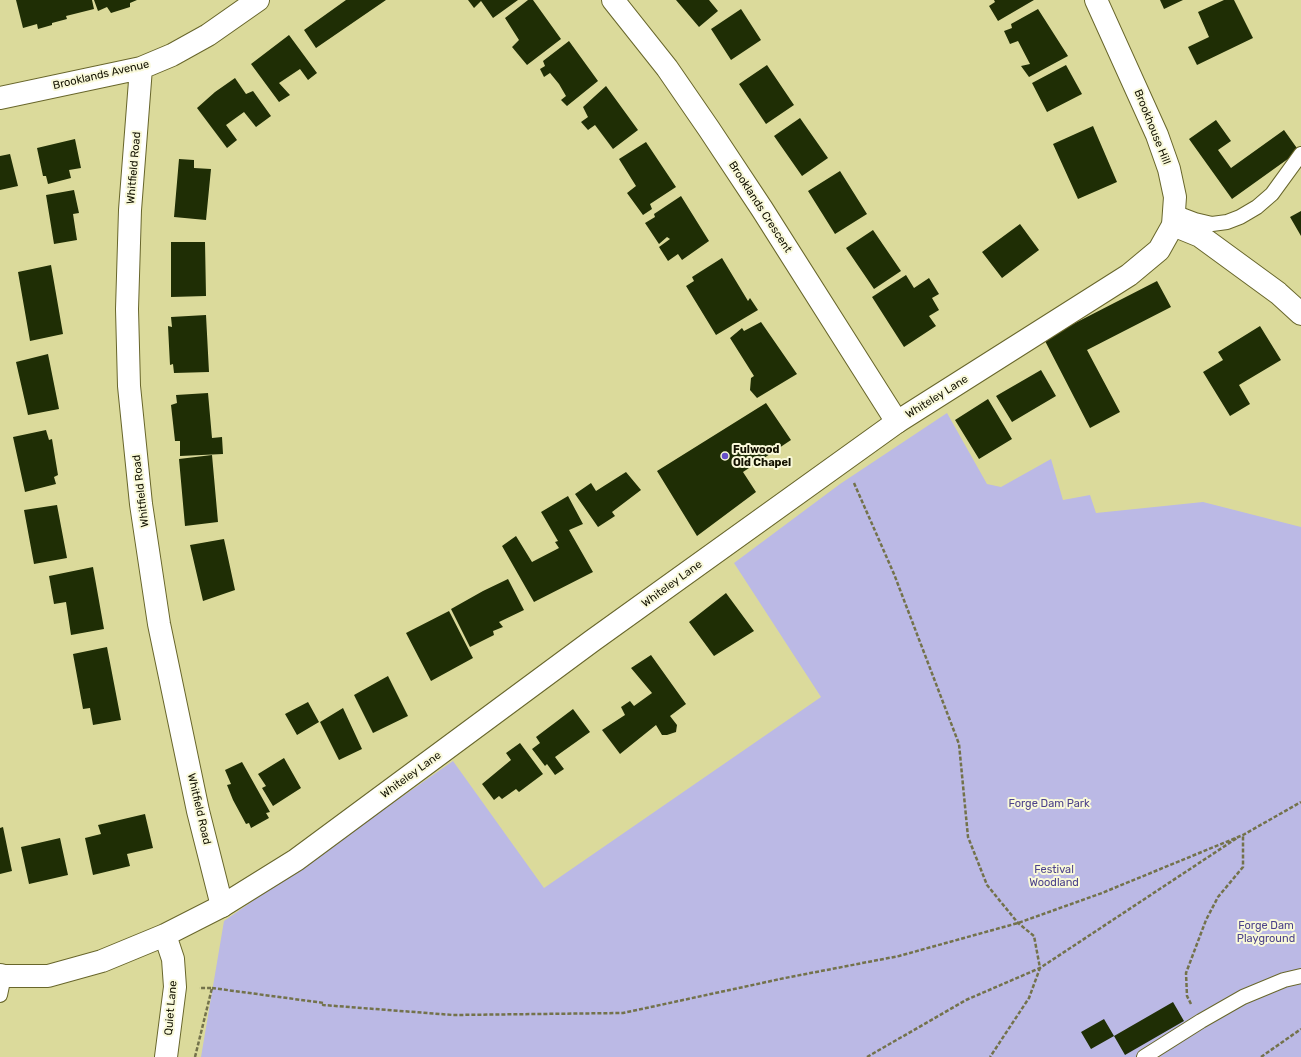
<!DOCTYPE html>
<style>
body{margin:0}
canvas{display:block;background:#dbda9b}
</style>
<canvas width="1301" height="1057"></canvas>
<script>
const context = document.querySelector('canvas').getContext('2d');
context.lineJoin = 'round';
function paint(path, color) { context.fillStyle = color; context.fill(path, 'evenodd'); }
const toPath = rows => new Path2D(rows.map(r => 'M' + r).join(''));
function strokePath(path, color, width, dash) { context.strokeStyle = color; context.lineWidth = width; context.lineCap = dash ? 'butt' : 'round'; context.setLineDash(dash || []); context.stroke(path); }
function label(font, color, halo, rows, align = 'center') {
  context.font = font + ' Rubik,sans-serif'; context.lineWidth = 4; context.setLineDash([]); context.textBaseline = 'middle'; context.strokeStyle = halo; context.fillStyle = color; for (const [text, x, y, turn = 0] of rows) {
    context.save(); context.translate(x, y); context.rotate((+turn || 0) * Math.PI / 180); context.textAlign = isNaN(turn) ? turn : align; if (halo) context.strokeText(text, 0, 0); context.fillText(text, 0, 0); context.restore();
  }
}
const green = toPath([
 [947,413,987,484,1001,487,1051,459,1063,500,1090,495,1096,513,1203,502,1301,527,1301,1057,201,1057,224,921,453,761,544,888,821,697,734,563,840,484]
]);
const building = toPath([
 [16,0,92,0,94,9,66,16,67,19,52,23,52,25,38,29,37,24,23,28],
 [94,0,137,0,130,3,130,7,111,13,107,7,98,11],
 [346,0,386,0,316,48,304,30],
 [468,0,518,0,493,18,481,1,474,8],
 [528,0,533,0,561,39,527,65,512,47,519,40,505,18],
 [676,0,709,0,718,11,699,27],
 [994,0,1034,0,998,21,989,6,995,2],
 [1160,0,1183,0,1164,9],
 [1224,0,1234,0,1253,38,1197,65,1188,47,1209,37,1198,12],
 [741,9,761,40,731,60,711,29],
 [1038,9,1068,56,1029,77,1021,66,1030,64,1018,41,1010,44,1004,31,1012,28,1011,24],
 [289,35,317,73,308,80,300,69,279,83,290,95,279,102,251,64],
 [569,41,598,81,567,106,561,100,566,96,559,84,550,73,544,77,540,69,545,66,543,61],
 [767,65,794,105,766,124,739,84],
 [1066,65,1082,94,1047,112,1032,83],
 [235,78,246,94,253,91,271,116,256,127,244,112,226,125,237,140,227,148,197,108,215,92],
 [606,86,638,130,613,149,595,125,588,130,581,122,588,117,583,107],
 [800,118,828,158,802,176,774,136],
 [1216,120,1231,141,1218,150,1231,168,1284,130,1299,151,1232,199,1189,139],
 [1093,126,1117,182,1078,199,1053,144],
 [75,139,81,168,69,170,71,178,48,184,46,176,43,176,37,148],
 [646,142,676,187,650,204,652,209,643,215,627,193,636,186,619,159],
 [10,154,18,186,0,190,0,156],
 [179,159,194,160,194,168,211,169,206,220,174,217],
 [840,171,867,214,835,234,808,191],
 [74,190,79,213,73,214,77,240,54,244,46,195],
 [681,196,709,241,682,260,678,254,668,261,659,247,670,239,667,237,659,244,645,223,655,217,654,214],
 [1301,211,1301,236,1290,217],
 [1020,224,1039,250,1002,278,982,252],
 [873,230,901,271,874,289,846,248],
 [171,242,205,242,206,296,171,297],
 [722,258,748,301,750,298,758,310,716,335,686,286,694,281,692,277],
 [51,265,63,334,30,341,18,272],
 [906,275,914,288,929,278,939,294,932,298,939,310,929,316,936,326,904,347,872,297],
 [1157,281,1171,307,1087,350,1120,412,1090,428,1044,339],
 [206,315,209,372,174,373,173,364,170,365,169,346,168,326,172,327,171,317],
 [761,322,797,374,757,398,750,390,751,378,754,376,730,338,742,328,744,331],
 [1260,326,1281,360,1239,385,1250,404,1230,416,1203,372,1223,360,1218,352],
 [48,354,59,409,28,415,16,362],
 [1041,370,1056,396,1012,422,996,396],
 [208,393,212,438,222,437,223,454,180,456,180,441,175,441,171,405,177,403,176,395],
 [988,399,1012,439,979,459,955,420],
 [766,403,791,440,743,472,756,492,697,536,657,471],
 [46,430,49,440,52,439,58,475,54,477,56,484,25,492,13,437],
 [212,455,218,522,185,526,179,459],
 [626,472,641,490,612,512,615,516,598,527,575,494,591,483,596,491],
 [568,496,583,524,569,530,593,572,534,602,502,546,516,536,532,562,559,548,555,542,558,541,541,512],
 [57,505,67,558,34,564,24,510],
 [224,539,235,590,203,601,190,545],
 [93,567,104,629,71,635,66,602,54,604,49,576],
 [508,579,524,610,499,622,503,627,493,631,494,635,470,647,451,609,483,591],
 [726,593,754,631,714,656,689,622],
 [449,611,473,658,431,681,406,633],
 [107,647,121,720,93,725,90,708,83,709,73,654],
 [651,655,686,704,670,716,677,725,676,732,667,735,662,735,656,725,620,754,602,730,625,715,621,707,630,701,634,706,652,693,631,668],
 [388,676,408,716,373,733,354,695],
 [308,702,319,722,297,735,285,714],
 [343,708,362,749,339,760,320,722],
 [573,709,590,732,555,757,564,769,555,775,547,764,545,766,532,749,540,743,536,737],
 [520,743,543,774,519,792,516,789,502,799,499,796,494,800,482,784,511,760,506,753],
 [284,758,301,788,273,806,262,788,266,786,258,774],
 [242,762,270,812,266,813,269,818,251,828,249,823,246,824,233,800,227,785,231,784,225,770],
 [145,814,153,848,127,854,130,866,93,875,85,838,101,834,98,825],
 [3,827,12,871,0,874,0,828],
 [60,838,68,875,29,884,21,847],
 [1173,1002,1184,1021,1125,1055,1114,1036],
 [1104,1019,1114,1036,1091,1049,1081,1032]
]);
const path = toPath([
 [854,483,894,574,959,744,968,837,987,885,1018,923,1034,936,1040,968,1029,998,990,1057],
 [212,988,324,1003,323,1005,453,1015,623,1013,785,978,899,956,1018,923,1102,893,1243,835,1301,802],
 [1191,1004,1187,996,1186,973,1206,920,1218,897,1243,867,1243,835],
 [195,1057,212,988,199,988],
 [867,1057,966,1000,1040,968,1237,838],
 [1261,1057,1301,1029]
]);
const service = toPath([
 [1174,212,1195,220,1212,224,1227,222,1240,217,1257,207,1272,194,1301,154],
 [0,995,4,976],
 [1144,1057,1201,1021,1243,997,1284,980,1301,976]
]);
const minor = toPath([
 [613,0,667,68,709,129,762,209,897,422],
 [141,68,130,210,127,309,129,386,141,504,159,624,198,811,222,906],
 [0,98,141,68,172,55,208,35,258,0],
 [1173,225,1200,236,1278,293,1301,314]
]);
const tertiary = toPath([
 [165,935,173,959,175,987,166,1057],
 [0,975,4,976,48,976,102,961,165,935,222,906,296,860,592,641,897,422,1129,275,1159,250,1173,225,1175,197,1169,169,1157,135,1096,0]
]);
const markers = [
 [725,456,4,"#6750c9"]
];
const streetNames = [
 ["Brooklands Avenue",101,75,-13],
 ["Brookhouse Hill",1152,127,68],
 ["Whitfield Road",134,168,-85],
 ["Brooklands Crescent",760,207,57],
 ["Whiteley Lane",937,397,-32],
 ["Whitfield Road",141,491,-97],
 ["Whiteley Lane",672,584,-36],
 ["Whiteley Lane",411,775,-36],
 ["Whitfield Road",199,809,77],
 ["Quiet Lane",171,1008,-85]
];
const poiNames = [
 ["Fulwood",733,450],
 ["Old Chapel",733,463]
];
const parkNames = [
 ["Forge Dam Park",1049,804],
 ["Festival",1054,870],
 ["Woodland",1054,883],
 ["Forge Dam",1266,926],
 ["Playground",1266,939]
];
paint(green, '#bbb9e5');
paint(building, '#1f2e05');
strokePath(service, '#68662b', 16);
strokePath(minor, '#68662b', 24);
strokePath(tertiary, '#68662b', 24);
strokePath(path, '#73724b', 2.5, [4, 2]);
strokePath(service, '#fff', 14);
strokePath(minor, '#fff', 22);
strokePath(tertiary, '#fff', 22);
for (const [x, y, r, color] of markers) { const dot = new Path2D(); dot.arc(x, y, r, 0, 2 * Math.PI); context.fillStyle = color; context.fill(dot); strokePath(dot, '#f9f9da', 1.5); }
label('11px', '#131200', '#f9f9da', streetNames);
label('bold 11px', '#131200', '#f9f9da', poiNames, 'left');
label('11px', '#4c428a', '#f9f9da', parkNames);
</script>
